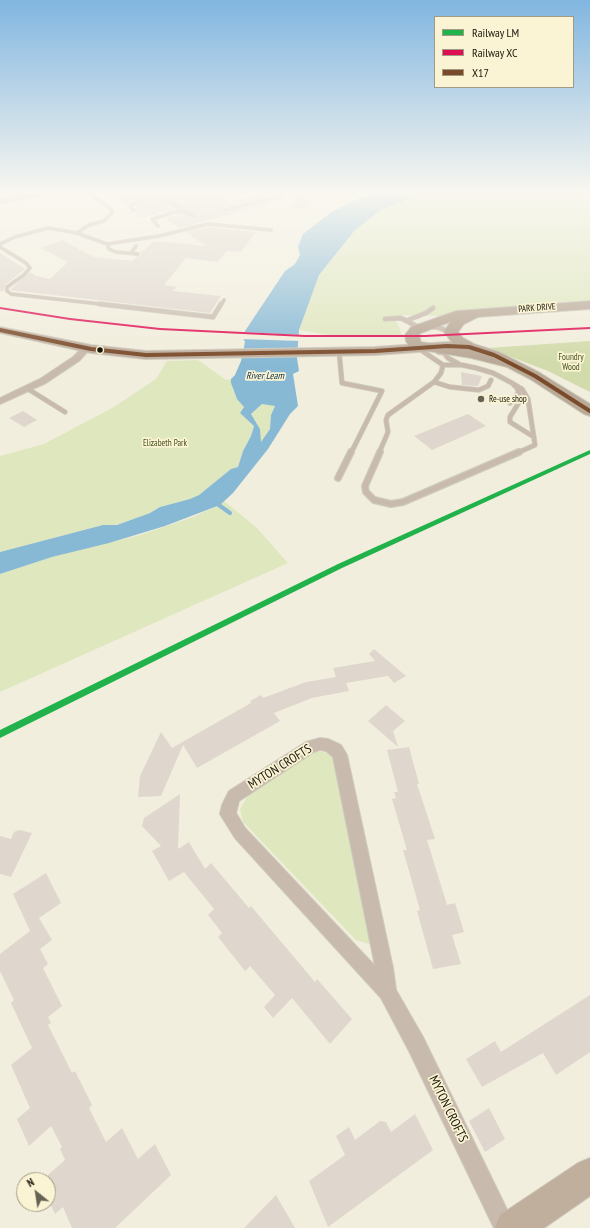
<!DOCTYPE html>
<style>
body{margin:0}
#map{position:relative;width:590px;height:1228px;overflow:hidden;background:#f2eedd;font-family:"PT Sans Narrow",sans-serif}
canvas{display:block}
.legend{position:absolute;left:434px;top:16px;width:140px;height:72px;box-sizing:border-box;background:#fbf4d4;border:1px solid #a19b84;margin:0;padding:5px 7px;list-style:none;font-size:12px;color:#19160b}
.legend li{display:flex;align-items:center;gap:8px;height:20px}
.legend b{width:20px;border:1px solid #a19b84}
.north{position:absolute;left:16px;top:1172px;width:40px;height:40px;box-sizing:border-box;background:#fbf4d4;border:1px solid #a19b84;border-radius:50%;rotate:330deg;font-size:11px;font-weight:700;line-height:16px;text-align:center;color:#19160b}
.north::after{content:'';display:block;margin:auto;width:14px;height:18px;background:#656254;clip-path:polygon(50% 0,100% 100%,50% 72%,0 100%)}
</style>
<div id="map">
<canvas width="590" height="1228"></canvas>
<ul class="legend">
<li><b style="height:5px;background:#22b24c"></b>Railway LM</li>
<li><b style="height:5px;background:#df0d52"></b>Railway XC</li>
<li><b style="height:5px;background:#7a4b2a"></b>X17</li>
</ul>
<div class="north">N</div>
</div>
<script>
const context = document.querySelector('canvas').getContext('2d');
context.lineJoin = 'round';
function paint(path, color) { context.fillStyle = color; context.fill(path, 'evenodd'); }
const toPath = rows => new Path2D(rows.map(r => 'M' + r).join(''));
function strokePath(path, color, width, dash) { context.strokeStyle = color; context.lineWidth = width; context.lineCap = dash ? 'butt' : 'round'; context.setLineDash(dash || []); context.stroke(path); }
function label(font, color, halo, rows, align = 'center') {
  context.font = font + ' "PT Sans Narrow",sans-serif'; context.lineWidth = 3.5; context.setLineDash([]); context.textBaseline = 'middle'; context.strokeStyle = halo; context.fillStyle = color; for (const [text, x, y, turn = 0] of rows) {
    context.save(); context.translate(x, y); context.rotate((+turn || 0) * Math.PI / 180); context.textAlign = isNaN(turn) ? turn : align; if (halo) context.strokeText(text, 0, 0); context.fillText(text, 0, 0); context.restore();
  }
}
const green = toPath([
 [429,192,590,192,590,302,487,309,443,316,399,315,396,320,402,335,328,335,299,330,319,275,355,230,381,210],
 [198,360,226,380,231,379,233,390,244,408,240,413,254,425,251,436,243,451,238,467,231,469,199,495,190,499,160,507,150,513,117,525,103,525,0,552,0,456,44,444,114,407,156,379,167,361],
 [262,404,275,405,271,415,270,429,261,443,260,429,251,414],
 [224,501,256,527,288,563,0,692,0,574,52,557,140,535,193,517,220,505],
 [312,752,324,752,333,756,375,934,369,944,356,940,243,822,240,809,248,795]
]);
const forest = toPath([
 [590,341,590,392,548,371,488,348]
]);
const water = toPath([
 [373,192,429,192,381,210,355,230,319,275,299,330,297,358,299,371,293,374,298,406,290,414,268,449,233,493,220,505,165,526,109,543,52,557,0,574,0,552,103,525,117,525,150,513,160,507,190,499,199,495,231,469,238,467,243,451,251,436,254,426,240,413,244,407,237,399,231,383,231,379,235,375,241,361,245,342,243,338,245,331,285,271,295,264,300,255,298,247,303,234,333,211],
 [262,404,275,406,271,415,270,429,261,442,260,429,251,414]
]);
const pier = toPath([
 [243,332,301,335,300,341,241,339]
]);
const stream = toPath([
 [216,503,230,513]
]);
const building = toPath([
 [108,192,125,192,135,200,127,206],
 [134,192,152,192,175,209,141,218,135,213,137,210,135,207,145,200],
 [161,192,213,192,230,202,268,193,269,196,222,208,226,212,271,202,271,204,179,228,165,218,183,215,194,219,197,216],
 [300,194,312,200,306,209,291,207],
 [208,227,256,232,241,252,227,251,218,262,186,258,164,285,176,287,173,291,221,296,210,313,10,290,30,272,36,276,50,279,68,262,40,248,62,240,94,257,132,261,136,257,140,256,142,250,144,250,154,241,206,246,186,232],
 [0,253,25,269,5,285,4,291,0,291],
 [461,372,482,376,478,386,462,385],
 [23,411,37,420,24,427,9,418],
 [468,414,486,426,432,450,414,436],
 [374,649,406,676,394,683,388,676,346,683,349,691,312,698,274,713,280,721,197,768,183,745,161,796,138,797,140,776,161,732,172,748,251,703,250,701,261,695,263,698,306,682,336,677,333,668,375,661,369,654],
 [386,705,405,721,393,731,398,747,368,721],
 [409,747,419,784,417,784,435,839,427,840,447,905,455,903,464,932,452,935,461,964,433,969,417,911,420,910,403,850,407,850,392,799,396,798,394,792,398,792,387,750],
 [180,794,178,849,189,842,205,869,211,863,249,908,251,906,315,982,317,979,352,1019,330,1044,292,998,273,1018,264,1007,275,995,250,966,245,971,218,937,222,933,208,915,214,909,184,872,169,881,152,851,161,846,142,826,144,818],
 [19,830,32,833,11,877,0,874,0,836,11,839,14,832],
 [46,873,61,903,39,918,52,940,40,949,48,964,43,968,62,1006,48,1017,51,1023,48,1025,72,1073,75,1071,92,1105,89,1108,106,1142,122,1128,138,1159,155,1144,171,1175,115,1228,72,1228,63,1207,55,1214,48,1199,48,1175,65,1160,60,1149,62,1147,51,1126,29,1146,17,1119,30,1108,11,1065,32,1048,11,1003,14,1000,0,971,0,954,30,931,13,894],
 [590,995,590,1052,556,1075,543,1053,482,1087,466,1059,495,1041,501,1052],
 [489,1108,505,1139,485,1152,469,1121],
 [415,1114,433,1150,328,1227,309,1181,345,1155,336,1136,349,1127,355,1140,380,1121,386,1122,391,1132],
 [276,1195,295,1228,244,1228]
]);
const laneFar2 = toPath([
 [134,210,130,206,141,200],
 [158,226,152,219,172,213],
 [77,233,89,225,104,221,112,213,111,209,87,192],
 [0,244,15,237,48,228,77,233,107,244,159,236,208,224,271,230],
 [107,244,109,249,116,252,138,254],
 [0,247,26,263,30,268,24,275,7,287,7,291,11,294,109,305],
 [131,253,136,246],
 [221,305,224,300]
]);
const laneFar1 = toPath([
 [100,304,213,317,221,304],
 [385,319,401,318,420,328],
 [408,320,426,313,433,308],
 [418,348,443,365,462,365,476,368,493,373,512,383,517,388,521,399,510,417,510,422,534,437],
 [339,351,342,383,382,391,351,453],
 [438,352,444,353,448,358,459,364],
 [434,382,450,387,479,390,488,386,491,380],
 [512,383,522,389,528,399,535,445,517,453],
 [28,389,65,412],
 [510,403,518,393],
 [379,453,388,432,386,420,388,415,434,382,441,373,443,365]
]);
const lane = toPath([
 [380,452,365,486,366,492,374,500,391,504,403,502,519,452],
 [338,478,351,452]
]);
const street = toPath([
 [126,192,132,192,144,200,139,201,126,192],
 [153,192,159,192,196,216,193,218,183,213,170,214,170,212,179,210,153,192],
 [280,195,282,198,226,211,223,209,280,195],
 [418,325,438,325,455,332,451,334,437,329,418,329,418,325],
 [84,346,91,348,79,361,46,383,0,404,0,398,40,379,73,357,84,346],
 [320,738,328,739,341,745,347,755,393,968,396,990,423,1037,516,1228,494,1228,409,1051,381,998,235,838,220,814,222,805,229,791,306,742,320,738],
 [320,750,326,751,333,757,375,966,245,828,236,813,239,801,314,752,320,750]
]);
const secondary = toPath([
 [34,192,48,192,44,195,0,204,0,198,34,192],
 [0,327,91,345,146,351,375,347,447,342,469,343,475,347,469,351,447,350,375,355,146,359,91,353,0,333,0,327]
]);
const primary = toPath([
 [590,1158,590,1196,544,1228,495,1228,500,1215,578,1163,590,1158]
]);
const highway = toPath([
 [590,301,590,309,478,317,464,324,458,332,463,338,474,344,499,352,540,373,590,404,590,416,584,414,530,379,507,367,471,358,410,348,406,341,405,335,411,327,456,311,590,301],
 [450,322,444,332,453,344,459,348,421,342,419,335,421,333,450,322]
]);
const bus1 = toPath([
 [0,330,91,349,146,355,375,351,447,346,469,347,494,355,535,376,590,411]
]);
const rail1 = toPath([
 [590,450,590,454,342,568,0,738,0,730,338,564,590,450]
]);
const rail2 = toPath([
 [0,307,70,318,160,328,305,335,425,335,590,327,590,329,425,337,305,337,160,330,70,320,0,309,0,307]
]);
const markers = [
 [100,350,3.5,"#19160b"],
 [481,399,4,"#656254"]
];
const farStreetnames = [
 ["PARK DRIVE",537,308,-4]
];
const farParknames = [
 ["Foundry",571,357],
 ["Wood",571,367],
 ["Elizabeth Park",165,443]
];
const farPoinames = [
 ["Re-use shop",489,399]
];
const farWaternames = [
 ["River Leam",265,376]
];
const nearStreetnames = [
 ["MYTON CROFTS",280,767,-32],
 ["MYTON CROFTS",448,1109,64]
];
paint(green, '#dfe7bf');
paint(forest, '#d2dbab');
paint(water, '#87b9d5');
paint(pier, '#f2eedd');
strokePath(stream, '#87b9d5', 4);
paint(building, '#dfd6cd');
strokePath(laneFar2, '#cecbbd', 4);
strokePath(laneFar1, '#cecbbd', 5.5);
strokePath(lane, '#cecbbd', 8);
strokePath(street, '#cecbbd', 2);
strokePath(secondary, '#cecbbd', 2);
strokePath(primary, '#cecbbd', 2);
strokePath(highway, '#cecbbd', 2);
strokePath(laneFar2, '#c8baad', 3);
strokePath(laneFar1, '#c8baad', 4);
strokePath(lane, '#c8baad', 5.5);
paint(street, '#c8baad');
paint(secondary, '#bfae9f');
paint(primary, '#bfaf9c');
paint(highway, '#b9a997');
strokePath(bus1, '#7a4b2a', 4);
paint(rail1, '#22b24c');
paint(rail2, '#df0d52');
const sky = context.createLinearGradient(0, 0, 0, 363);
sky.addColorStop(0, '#81b6e0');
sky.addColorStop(0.53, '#f9f7f0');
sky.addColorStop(1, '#f9f7f000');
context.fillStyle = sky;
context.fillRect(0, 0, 590, 363);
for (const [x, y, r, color] of markers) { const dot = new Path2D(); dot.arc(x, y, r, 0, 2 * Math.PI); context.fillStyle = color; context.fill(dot); strokePath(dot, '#fbf4d4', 1.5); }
label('9px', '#19160b', '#fbf4d4', farStreetnames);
label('9px', '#44511c', '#fbf4d4', farParknames);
label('9px', '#19160b', '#fbf4d4', farPoinames, 'left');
label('italic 10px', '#123347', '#fbf4d4', farWaternames);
label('13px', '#19160b', '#fbf4d4', nearStreetnames);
</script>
